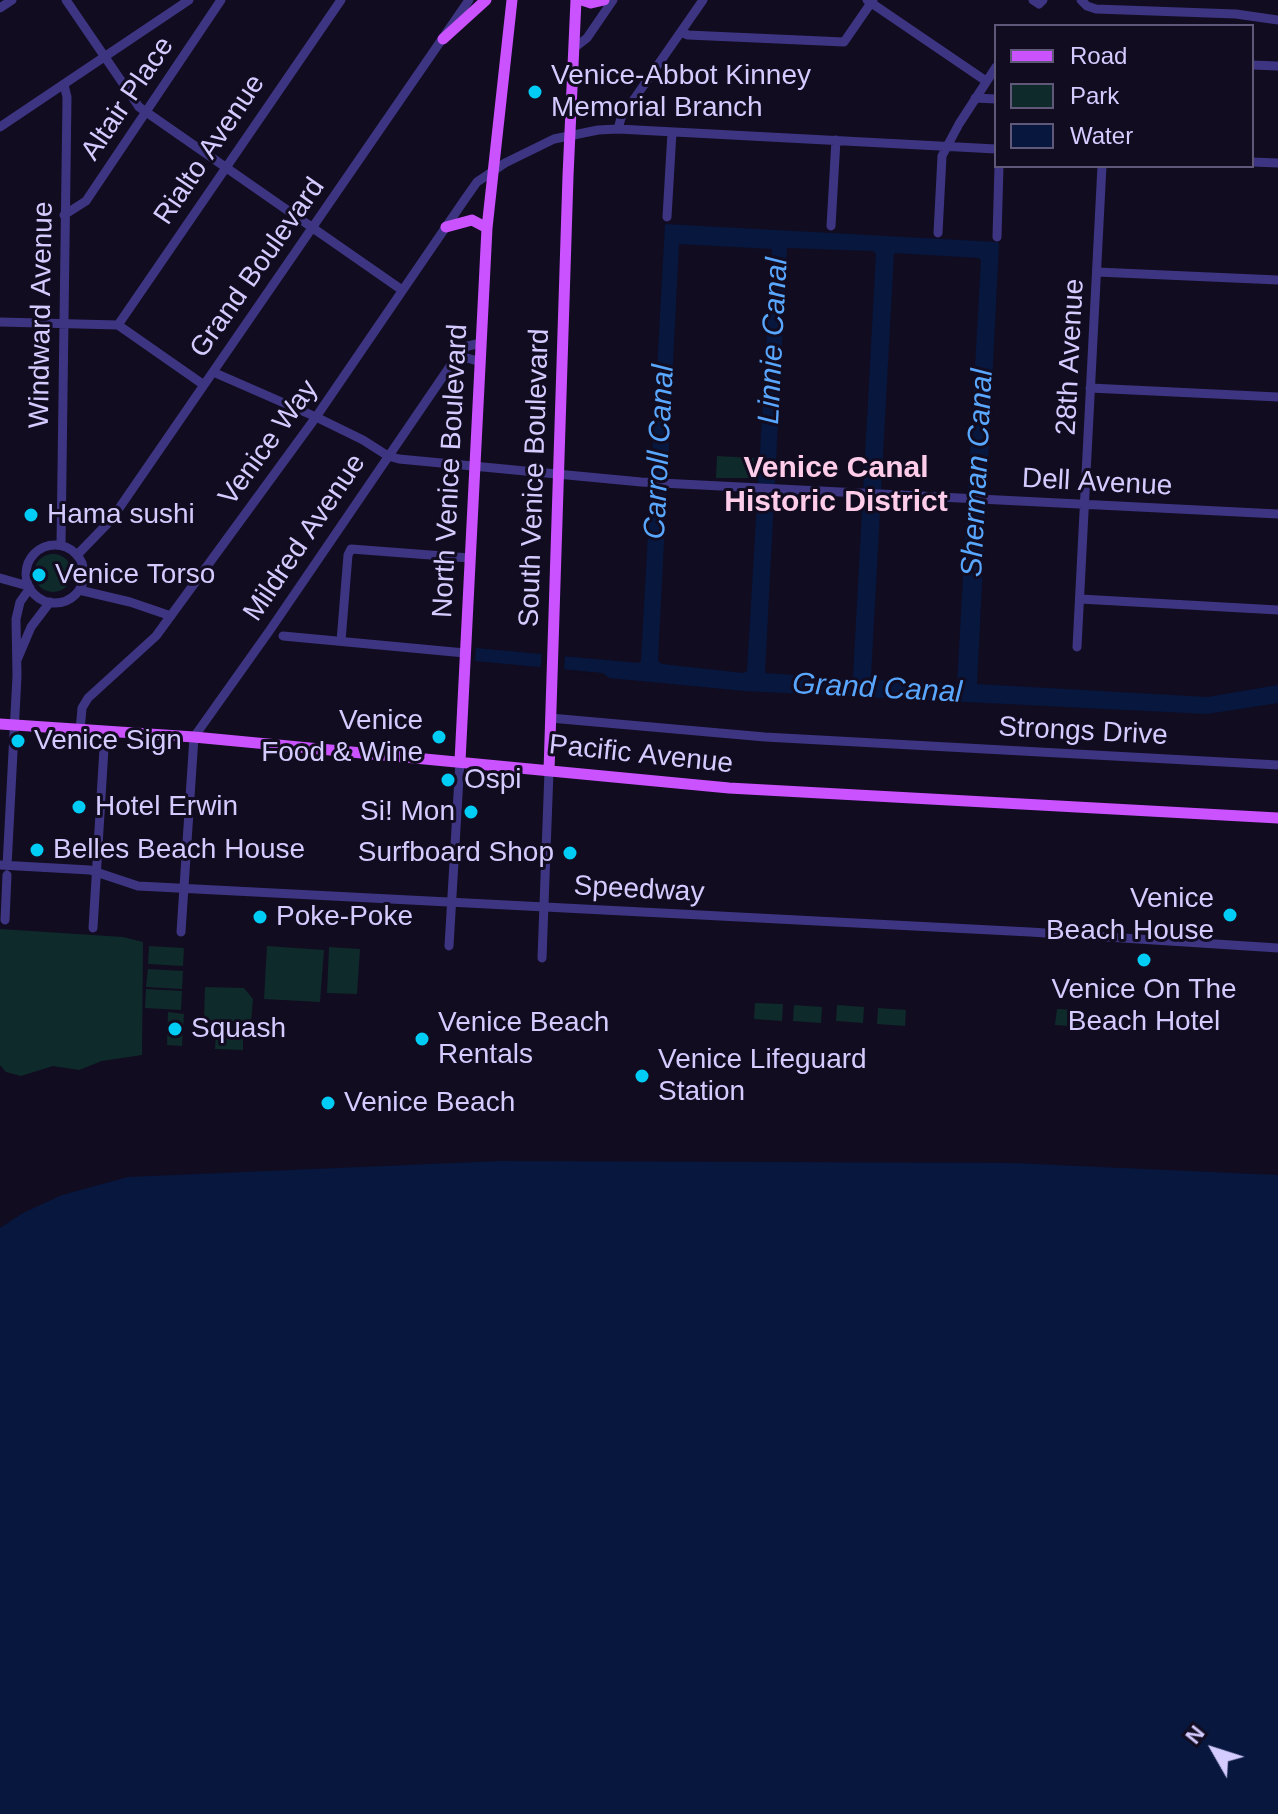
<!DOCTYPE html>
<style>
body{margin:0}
#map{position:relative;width:1278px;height:1814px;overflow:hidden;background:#110c20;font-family:Helvetica,sans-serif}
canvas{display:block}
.legend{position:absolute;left:994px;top:24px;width:260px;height:144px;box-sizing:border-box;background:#110c20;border:2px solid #5f5879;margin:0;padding:10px 14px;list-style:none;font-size:24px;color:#d4cbff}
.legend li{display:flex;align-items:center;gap:16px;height:40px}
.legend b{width:40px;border:2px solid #5f5879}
.north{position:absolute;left:1174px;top:1710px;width:80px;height:80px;-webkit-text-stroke:6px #110c20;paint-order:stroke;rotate:309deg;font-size:22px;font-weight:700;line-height:32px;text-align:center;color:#d4cbff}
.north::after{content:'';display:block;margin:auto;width:28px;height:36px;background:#d4cbff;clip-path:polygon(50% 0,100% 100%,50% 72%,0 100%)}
</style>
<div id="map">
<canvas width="1278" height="1814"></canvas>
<ul class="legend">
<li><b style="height:10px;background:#ca52ff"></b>Road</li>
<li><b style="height:22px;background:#0f2a2a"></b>Park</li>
<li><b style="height:22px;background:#07173e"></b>Water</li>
</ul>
<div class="north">N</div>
</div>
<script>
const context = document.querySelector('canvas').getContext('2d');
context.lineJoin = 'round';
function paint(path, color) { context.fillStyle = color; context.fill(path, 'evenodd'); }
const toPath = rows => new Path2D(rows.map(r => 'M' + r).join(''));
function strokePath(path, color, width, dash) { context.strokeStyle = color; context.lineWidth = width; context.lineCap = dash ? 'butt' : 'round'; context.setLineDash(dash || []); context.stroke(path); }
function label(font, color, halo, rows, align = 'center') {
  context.font = font + ' Helvetica,sans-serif'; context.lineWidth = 6; context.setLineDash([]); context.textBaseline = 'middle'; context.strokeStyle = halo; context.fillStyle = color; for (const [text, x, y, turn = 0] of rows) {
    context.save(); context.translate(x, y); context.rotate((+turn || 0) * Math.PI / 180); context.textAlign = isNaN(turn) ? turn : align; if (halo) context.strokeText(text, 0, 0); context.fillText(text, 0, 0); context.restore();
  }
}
const green = toPath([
 [717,456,754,458,753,478,716,478],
 '34 573a19 19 0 1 1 38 0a19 19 0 1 1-38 0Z',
 [0,929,123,937,143,942,142,1055,102,1061,79,1070,53,1066,21,1076,6,1072,0,1065],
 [149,946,184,948,183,966,148,964],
 [267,946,324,950,320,1002,264,999],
 [329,947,360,949,357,994,327,993],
 [148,969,183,971,182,989,146,987],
 [205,987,244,988,253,999,251,1022,204,1020],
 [146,989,182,991,181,1010,145,1008],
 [755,1003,783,1004,782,1021,754,1019],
 [794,1005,822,1007,821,1023,793,1021],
 [837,1005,864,1007,863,1023,836,1021],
 [878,1008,906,1010,905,1026,877,1024],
 [1057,1009,1084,1010,1083,1027,1055,1025],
 [168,1012,184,1014,182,1046,167,1045],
 [216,1033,243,1034,243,1050,215,1049]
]);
const water = toPath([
 [665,224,997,242,999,244,977,684,1207,697,1278,685,1278,703,1207,714,745,691,609,678,603,673,475,661,476,648,639,663,641,661],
 [679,244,772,249,747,671,743,673,662,664,658,661],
 [787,248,873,251,876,254,853,676,851,679,765,673],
 [894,253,979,258,981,261,957,684,874,680,871,677],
 [500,1161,1012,1163,1278,1175,1278,1814,0,1814,0,1228,23,1213,62,1195,128,1177]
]);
const pier = toPath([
 [542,650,595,655,594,658,565,656,564,671,592,673,592,676,540,671]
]);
const minor = toPath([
 [66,0,139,107,402,290],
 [867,0,986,81],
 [1033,0,1039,4,1043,0],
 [1081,0,1087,6,1096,9,1236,14,1278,20],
 [0,8,12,0],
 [681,32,688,35,844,42,873,0],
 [574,48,587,38,613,0],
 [1252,65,1278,66],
 [975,98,996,99],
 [0,127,189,0],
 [618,129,621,118,703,0],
 [1252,162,1278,163],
 [64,215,86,201,221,0],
 [667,217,672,132],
 [831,226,836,140],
 [938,233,942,156,959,124,996,67],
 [997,237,999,166],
 [1097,272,1278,280],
 [0,322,118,325,204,385],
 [118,325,341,0],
 [453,364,467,358,481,362],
 [213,372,316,417,363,440,388,456,399,459,641,482,1278,514],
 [1090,388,1278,397],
 [61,545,67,97,64,85],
 '26 574a29 29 0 1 1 58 0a29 29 0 1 1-58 0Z',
 [77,555,111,520,469,0],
 [0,578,28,586],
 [79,590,130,602,171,616],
 [1080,599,1278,610],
 [283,636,465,653],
 [341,641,348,555,351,549,470,558],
 [1077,647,1102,166],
 [17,660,31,627,50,602],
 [550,718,765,737,1278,765],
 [80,731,82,708,88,698,156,636,316,417,465,199,477,182,505,163,554,139,598,130,618,129,996,149],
 [0,865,90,870,138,886,1030,932,1278,948],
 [7,866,17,676,16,619,20,602,30,588],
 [5,920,7,875],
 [93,928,105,732],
 [181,932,194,737,270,630,459,353,468,346,481,343],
 [449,946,460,761],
 [542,958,549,771]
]);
const major = toPath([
 [582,0,591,3,604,0],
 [443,39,486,0],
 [446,227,472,220,487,228],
 [0,724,194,737,729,788,1278,818],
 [460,761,487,228,512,0],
 [549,771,568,176,576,0]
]);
const markers = [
 [535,92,8,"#00cdf6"],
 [31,515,8,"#00cdf6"],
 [39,575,8,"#00cdf6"],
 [439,737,8,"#00cdf6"],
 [18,741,8,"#00cdf6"],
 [448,780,8,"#00cdf6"],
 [79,807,8,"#00cdf6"],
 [471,812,8,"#00cdf6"],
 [37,850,8,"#00cdf6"],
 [570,853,8,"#00cdf6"],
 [1230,915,8,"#00cdf6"],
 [260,917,8,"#00cdf6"],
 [1144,960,8,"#00cdf6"],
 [175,1029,8,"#00cdf6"],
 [422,1039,8,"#00cdf6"],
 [642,1076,8,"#00cdf6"],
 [328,1103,8,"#00cdf6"]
];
const poiNames = [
 ["Venice-Abbot Kinney",551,76],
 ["Memorial Branch",551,108],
 ["Hama sushi",47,515],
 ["Venice Torso",55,575],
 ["Venice",423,721,"right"],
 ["Food & Wine",423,753,"right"],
 ["Venice Sign",34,741],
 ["Ospi",464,780],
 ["Hotel Erwin",95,807],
 ["Si! Mon",455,812,"right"],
 ["Belles Beach House",53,850],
 ["Surfboard Shop",554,853,"right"],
 ["Venice",1214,899,"right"],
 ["Beach House",1214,931,"right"],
 ["Poke-Poke",276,917],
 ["Venice On The",1144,990,"center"],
 ["Beach Hotel",1144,1022,"center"],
 ["Venice Beach",438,1023],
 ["Rentals",438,1055],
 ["Squash",191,1029],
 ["Venice Lifeguard",658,1060],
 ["Station",658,1092],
 ["Venice Beach",344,1103]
];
const streetNames = [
 ["Altair Place",128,99,-56],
 ["Rialto Avenue",210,150,-56],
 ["Grand Boulevard",258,268,-55],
 ["Windward Avenue",42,315,-89],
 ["28th Avenue",1071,357,-87],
 ["Venice Way",269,443,-54],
 ["North Venice Boulevard",451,471,-87],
 ["South Venice Boulevard",535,478,-88],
 ["Dell Avenue",1097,483,3],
 ["Mildred Avenue",305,538,-56],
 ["Strongs Drive",1083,732,3],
 ["Pacific Avenue",641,755,6],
 ["Speedway",639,890,3]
];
const waterNames = [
 ["Linnie Canal",774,341,-87],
 ["Carroll Canal",660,452,-87],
 ["Sherman Canal",978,473,-87],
 ["Grand Canal",877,689,3]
];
const neighbourhoodNames = [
 ["Venice Canal",836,469],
 ["Historic District",836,503]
];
paint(green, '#0f2a2a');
paint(water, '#07173e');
paint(pier, '#110c20');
strokePath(minor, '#3d3581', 9);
strokePath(major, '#ca52ff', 11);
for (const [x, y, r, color] of markers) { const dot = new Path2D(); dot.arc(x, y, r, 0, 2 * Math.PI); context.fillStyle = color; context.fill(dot); strokePath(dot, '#110c20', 3); }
label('28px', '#d4cbff', '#110c20', poiNames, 'left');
label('28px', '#d4cbff', '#110c20', streetNames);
label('italic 30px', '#59a7ff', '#110c20', waterNames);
label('bold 30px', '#ffcdea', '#110c20', neighbourhoodNames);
</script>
